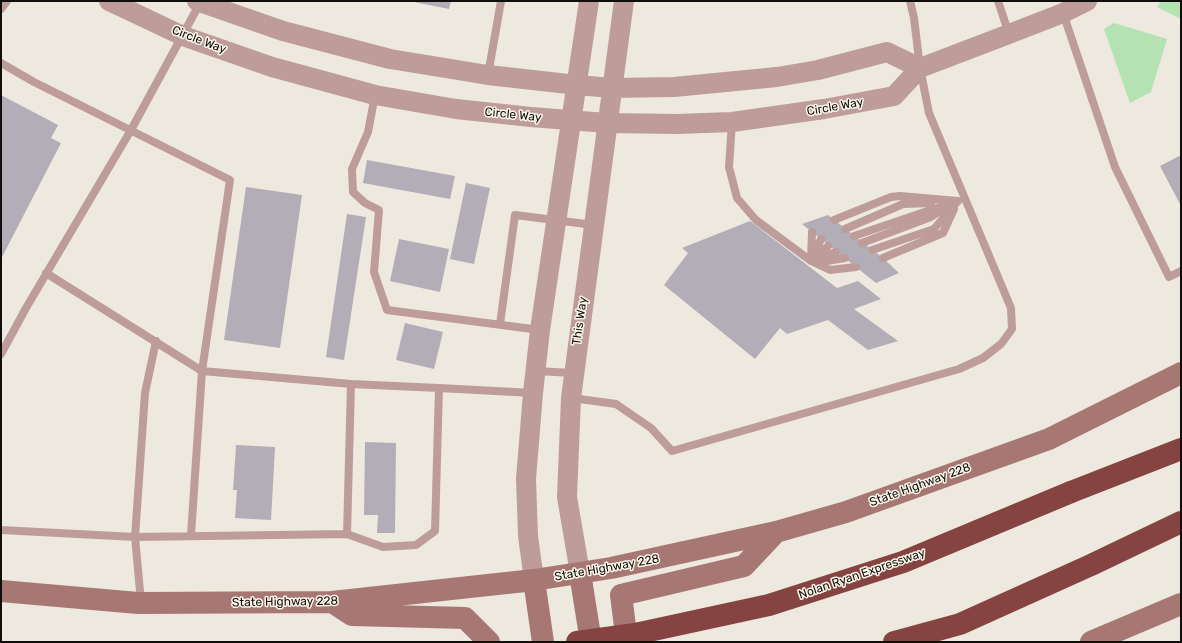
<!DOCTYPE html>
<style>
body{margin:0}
#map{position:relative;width:1182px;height:643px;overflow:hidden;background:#eee9de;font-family:Rubik,sans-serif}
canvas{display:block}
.frame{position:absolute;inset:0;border:2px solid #100e0b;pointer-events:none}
</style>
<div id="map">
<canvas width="1182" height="643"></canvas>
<div class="frame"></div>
</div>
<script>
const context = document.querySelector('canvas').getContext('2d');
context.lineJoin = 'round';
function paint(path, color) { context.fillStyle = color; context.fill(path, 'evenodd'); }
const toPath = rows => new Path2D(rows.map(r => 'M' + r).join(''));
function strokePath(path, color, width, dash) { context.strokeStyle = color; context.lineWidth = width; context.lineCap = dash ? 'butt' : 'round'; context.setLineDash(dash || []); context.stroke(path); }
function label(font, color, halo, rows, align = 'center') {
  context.font = font + ' Rubik,sans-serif'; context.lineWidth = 3; context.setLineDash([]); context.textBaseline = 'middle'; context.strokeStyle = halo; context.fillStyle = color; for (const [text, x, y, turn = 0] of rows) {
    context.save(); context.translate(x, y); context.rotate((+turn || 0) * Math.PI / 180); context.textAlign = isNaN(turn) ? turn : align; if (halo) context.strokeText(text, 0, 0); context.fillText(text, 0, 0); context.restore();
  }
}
const green = toPath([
 [1161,1,1181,1,1181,19,1157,7],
 [1114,23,1167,39,1151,92,1130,103,1104,29]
]);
const building = toPath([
 [409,1,451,1,449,9],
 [1,95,58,125,51,138,61,143,1,259],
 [1181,155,1181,206,1160,166],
 [367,160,455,176,450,199,363,183],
 [466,183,490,188,474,264,450,259],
 [246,187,302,195,280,348,224,340],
 [347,214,366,217,344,360,326,357],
 [828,215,883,258,899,273,876,283,802,224],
 [750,221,837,288,858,281,881,299,854,309,898,341,868,350,828,320,787,334,780,328,755,359,664,285,688,253,682,248],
 [399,239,449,249,440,292,390,281],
 [405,323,443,332,434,369,396,360],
 [365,442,396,443,395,533,377,533,378,515,364,515],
 [236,445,275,447,271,520,235,518,237,490,233,490]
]);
const service = toPath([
 [998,1,1009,34],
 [1,9,7,1],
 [1063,13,1115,167,1169,277,1181,271],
 [1,63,34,82,230,180,202,371,191,535],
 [488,75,501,1],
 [375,95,368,132,352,169,353,192,365,203,379,210,374,272,387,310,540,330],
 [732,122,729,167,737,198,756,220,811,261,830,270,856,267],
 [834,220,891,197,900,196,958,201],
 [845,229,903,204,931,203],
 [854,236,954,202],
 [862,243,931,217,943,209],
 [872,250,934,229,957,202],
 [816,256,828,246],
 [813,257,821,239],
 [883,258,943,233,954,209],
 [814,260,836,252],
 [811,261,812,232],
 [816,261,827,261,845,258],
 [46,273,202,371,351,384],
 [500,324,515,215,594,225],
 [1,354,26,308,131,130,200,3],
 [536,371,573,373],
 [439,388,435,531,416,545,383,547,347,534,351,384,439,388,533,393],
 [572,398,616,404,651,428,672,451,959,369,983,358,1001,344,1012,329,1011,308,929,113,920,68,914,18,910,1],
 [1,530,135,537,347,534],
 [141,602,135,537,145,393,156,341]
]);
const tertiary = toPath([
 [109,1,183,36,272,67,375,95,456,109,531,117,607,123,677,124,732,122,824,109,894,96,920,68,1009,34,1063,13,1087,1],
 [197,1,283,31,390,59,488,75,577,85,612,88,674,87,777,77,818,70,887,52,920,68],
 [580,573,567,497,571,398,624,1],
 [534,580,528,536,526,479,533,393,540,330,589,1]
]);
const secondary = toPath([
 [580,573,591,642],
 [534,580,543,642],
 [1,591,138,603,332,602,534,580,611,568,776,532,846,512,1049,439,1181,373],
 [332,602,352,615,465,618,489,642],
 [627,642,621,595,744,566,776,532],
 [1091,642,1181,604]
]);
const motorway = toPath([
 [1071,492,1181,449],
 [894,642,960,624,1091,565,1181,522]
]);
const motorwayBridge = toPath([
 [577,642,635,634,769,605,903,562,1071,492]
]);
const streetNames = [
 ["Circle Way",199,40,21],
 ["Circle Way",835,107,-10],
 ["Circle Way",513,115,6],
 ["This Way",580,321,-82],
 ["State Highway 228",920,485,-20],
 ["State Highway 228",607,568,-10],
 ["Nolan Ryan Expressway",862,574,-19],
 ["State Highway 228",285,602,-1]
];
paint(green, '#b4e2b2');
paint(building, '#b2adb7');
strokePath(service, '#be9c9a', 8);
strokePath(tertiary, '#be9c9a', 20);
strokePath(secondary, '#a77774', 22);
strokePath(motorway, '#854441', 22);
strokePath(motorwayBridge, '#854441', 22);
label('12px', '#100e0b', '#fcf6eb', streetNames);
</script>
